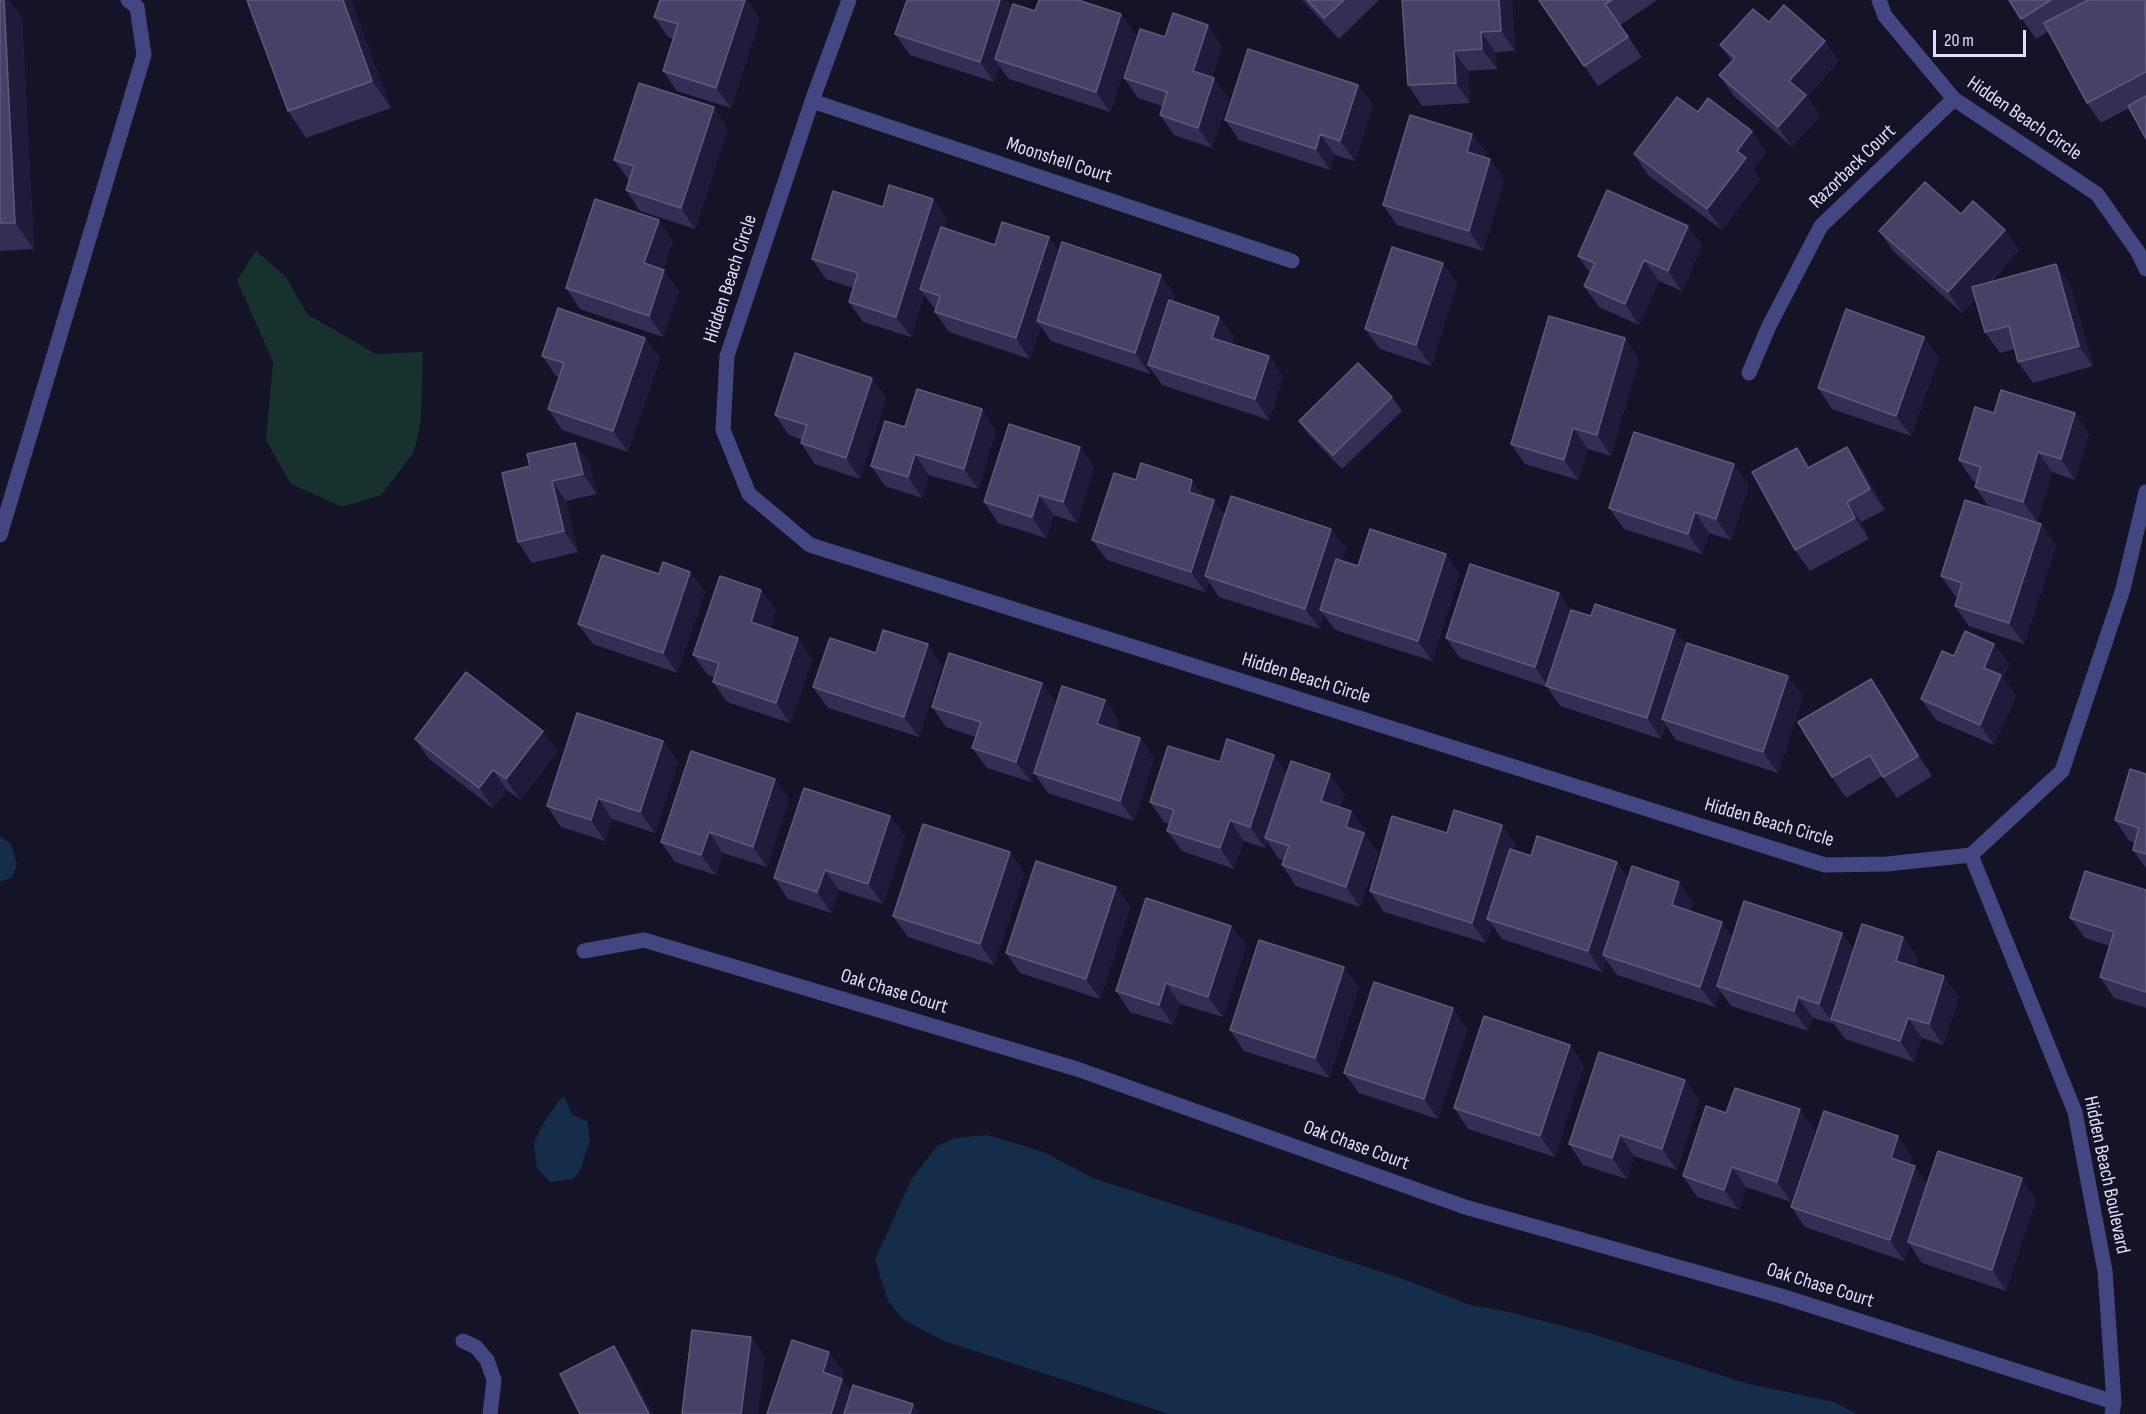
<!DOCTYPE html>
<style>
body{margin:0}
#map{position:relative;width:2146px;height:1414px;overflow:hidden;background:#151328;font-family:"Sofia Sans Condensed",sans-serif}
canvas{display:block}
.scale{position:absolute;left:1933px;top:30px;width:93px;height:27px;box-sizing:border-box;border:3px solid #dfdefb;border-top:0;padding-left:8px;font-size:18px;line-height:21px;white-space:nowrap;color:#dfdefb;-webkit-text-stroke:4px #151328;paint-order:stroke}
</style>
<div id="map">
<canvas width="2146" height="1414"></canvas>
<div class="scale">20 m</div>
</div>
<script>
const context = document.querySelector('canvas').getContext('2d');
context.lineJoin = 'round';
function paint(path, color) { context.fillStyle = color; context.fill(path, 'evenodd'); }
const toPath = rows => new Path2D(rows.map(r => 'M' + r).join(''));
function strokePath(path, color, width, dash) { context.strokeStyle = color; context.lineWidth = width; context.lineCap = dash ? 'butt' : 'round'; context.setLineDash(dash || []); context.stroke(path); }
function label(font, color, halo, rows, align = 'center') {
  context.font = font + ' "Sofia Sans Condensed",sans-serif'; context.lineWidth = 4.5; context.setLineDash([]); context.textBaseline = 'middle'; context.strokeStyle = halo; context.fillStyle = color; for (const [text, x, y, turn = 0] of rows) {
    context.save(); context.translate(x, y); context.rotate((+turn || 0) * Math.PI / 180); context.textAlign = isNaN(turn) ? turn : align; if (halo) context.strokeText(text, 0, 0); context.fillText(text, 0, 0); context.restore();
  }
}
const green = toPath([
 [256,251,286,277,307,314,376,354,423,352,421,420,414,452,381,495,342,507,291,484,266,440,273,362,237,280]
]);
const water = toPath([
 [0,836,11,844,17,865,12,877,0,882],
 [565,1097,572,1115,587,1121,590,1139,580,1171,573,1179,550,1182,537,1168,534,1144,541,1127,560,1099],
 [987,1135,1041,1151,1093,1178,1409,1281,1470,1305,1505,1311,1593,1334,1745,1383,1834,1402,1857,1414,1169,1414,944,1341,904,1320,888,1301,875,1260,911,1180,937,1146,955,1138]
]);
const minor = toPath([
 [849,0,812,101,727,356,723,430,749,494,810,545,1825,865,1887,864,1971,855,2062,771,2123,589,2146,492],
 [1879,0,1885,16,1954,99,2097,194,2138,252,2146,269],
 [812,101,1292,261],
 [1749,373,1769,326,1821,226,1954,99],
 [0,535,144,55,137,7,128,0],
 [1971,855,2075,1112,2105,1271,2114,1402,2112,1414],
 [584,951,644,940,1077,1069,1465,1207,1781,1296,2114,1402],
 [463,1341,476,1347,487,1360,494,1380,490,1414]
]);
const wall = toPath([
 [0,0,9,0,22,18,34,249,0,251],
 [351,0,391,108,306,138,288,111],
 [660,0,747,0,760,19,731,108,677,91,663,71,674,39,668,37,654,17],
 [907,0,1007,0,1012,7,1035,11,1136,35,1110,112,1009,79,999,66,994,82,910,55,895,34],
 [1302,0,1379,0,1339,39],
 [1512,0,1515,51,1495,52,1497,69,1468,71,1470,103,1422,106,1408,85],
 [1539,0,1655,0,1656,1,1620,25,1642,57,1598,86],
 [2009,0,2146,0,2146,139,2129,108,2101,123,2087,103,2049,31,2036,39],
 [1769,22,1839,61,1807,97,1820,116,1792,147,1734,96,1719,75,1732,61,1720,45],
 [1165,37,1222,46,1212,77,1229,99,1212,148,1174,135,1160,115,1162,106,1138,98,1124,78],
 [1358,85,1373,105,1355,161,1335,155,1330,170,1239,140,1225,120],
 [1698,112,1752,131,1766,152,1753,169,1760,179,1722,230,1648,175,1634,154],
 [728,128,695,229,640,211,626,190,629,180,614,160],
 [1472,134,1487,154,1485,158,1490,159,1504,180,1483,251,1397,225,1383,205],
 [933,199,947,220,945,228,995,245,1059,252,1175,295,1173,302,1219,317,1234,337,1231,344,1269,356,1283,377,1269,420,1162,385,1151,369,1150,374,1051,341,1041,326,1030,359,949,332,935,312,936,310,924,295,911,337,863,322,849,302,853,288,826,279,812,259,883,207],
 [1961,214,2019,250,1990,283,2070,284,2093,366,2033,383,2018,362,2015,349,2000,353,1985,332,1976,298,1962,313,1894,252,1879,231],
 [1688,226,1702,246,1682,291,1659,281,1639,325,1599,307,1584,286,1590,273,1578,256],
 [673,241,663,270,679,291,663,337,580,309,566,288],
 [1443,263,1457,284,1431,366,1380,349,1365,329],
 [645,338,660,358,628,452,562,430,548,409,559,377,556,376,542,356],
 [1625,338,1639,359,1611,456,1588,449,1578,480,1525,464,1511,444],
 [1939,357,1911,436,1832,409,1818,388],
 [872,378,886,398,860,479,815,464,801,443,802,440,789,435,775,415],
 [1392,397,1402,411,1342,469,1309,435,1299,421],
 [1994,413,2089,433,2075,480,2052,472,2037,522,1989,507,1975,487,1977,482,1973,481,1959,460],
 [905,427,996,430,978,489,929,475,922,498,885,486,871,466],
 [1080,447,1094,468,1077,523,1054,515,1046,538,998,523,984,502],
 [1797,448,1810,467,1862,468,1885,510,1861,522,1869,539,1810,571,1795,550],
 [589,463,597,494,566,501,578,552,532,563,518,542,530,466],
 [1136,480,1205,497,1225,515,1331,529,1346,549,1342,561,1358,566,1460,574,1432,661,1335,630,1324,615,1320,629,1219,597,1209,582,1205,592,1107,560,1092,540],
 [1749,485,1731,540,1709,533,1702,554,1624,529,1609,508],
 [2041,524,2056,545,2024,644,1969,626,1955,606,1958,597,1955,596,1941,576],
 [690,572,705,592,677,673,593,644,578,624,659,574],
 [776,610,770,629,812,659,790,723,727,702,713,682,714,677,708,675,693,655],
 [1571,610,1591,616,1675,630,1686,645,1803,696,1778,773,1676,740,1666,725,1661,739,1560,706,1547,687,1460,658,1446,638],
 [1994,644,2009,664,2003,678,2016,696,1994,745,1936,720,1921,699,1954,656],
 [876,653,942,665,919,737,828,708,813,687],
 [1871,679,1885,699,1932,776,1897,798,1882,776,1846,798,1832,777],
 [1042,683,1056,704,1031,782,987,768,972,748,976,737,946,727,932,707],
 [1119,720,1116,730,1140,738,1154,758,1134,821,1048,793,1034,773],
 [415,739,558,751,520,800,507,790,493,808,429,759],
 [663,741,678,762,655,833,612,819,605,841,561,827,547,806],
 [1220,762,1287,773,1345,794,1340,807,1351,811,1366,832,1365,835,1378,854,1360,907,1296,886,1282,865,1284,860,1279,859,1267,841,1265,848,1244,841,1234,869,1182,851,1167,831,1170,824,1164,822,1150,802],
 [2146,774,2146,868,2133,850,2135,843,2129,841,2115,820],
 [789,799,767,867,723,853,716,875,675,862,661,842],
 [890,816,905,837,883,904,839,890,831,913,788,899,774,878],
 [1447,833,1516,845,1514,851,1531,856,1628,878,1693,902,1690,911,1733,937,1853,949,1918,958,1915,967,1959,997,1943,1045,1922,1038,1914,1062,1845,1039,1834,1024,1813,1018,1808,1031,1731,1006,1720,991,1715,1007,1617,975,1606,960,1602,972,1502,939,1492,925,1486,943,1384,912,1370,891],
 [1010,852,1024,873,994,965,908,937,893,916],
 [1116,887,1130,907,1100,999,1020,973,1006,953],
 [2146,890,2146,1008,2114,998,2100,977,2110,946,2085,938,2070,918],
 [1231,926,1246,946,1223,1017,1180,1004,1173,1025,1130,1012,1116,991],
 [1359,988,1329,1078,1244,1051,1230,1030],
 [1467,1029,1438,1119,1359,1093,1344,1073],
 [1584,1065,1555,1157,1468,1129,1454,1108],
 [1685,1080,1699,1100,1677,1170,1634,1156,1627,1179,1583,1165,1569,1144],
 [1726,1113,1815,1130,1791,1202,1746,1187,1739,1210,1697,1197,1683,1176],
 [1912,1157,1910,1164,1927,1184,2036,1199,2006,1291,1922,1263,1910,1245,1904,1261,1805,1227,1791,1207]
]);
const shadedWall = toPath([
 [4,0,9,0,22,18,34,249,15,223],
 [343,0,351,0,391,108,372,81],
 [745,0,747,0,760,19,731,108,716,88],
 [1000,0,1007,0,1016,14,995,59,999,66,994,82,980,62],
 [1499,0,1512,0,1515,51,1501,31],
 [1121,14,1136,35,1110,112,1096,92],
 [1208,25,1222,46,1207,92,1193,71],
 [1481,32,1495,52,1497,69,1482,49],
 [1825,41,1839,61,1807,97,1820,116,1792,147,1778,127,1789,81],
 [1454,51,1468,71,1470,103,1456,83],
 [1214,78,1229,99,1212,148,1198,128],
 [1358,85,1373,105,1355,161,1340,141],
 [714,107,728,128,695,229,681,208],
 [1752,131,1766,152,1753,169,1760,179,1722,230,1707,209,1737,151],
 [1320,134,1335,155,1330,170,1316,149],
 [1472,134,1487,154,1481,173,1467,152],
 [1490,159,1504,180,1483,251,1469,231],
 [933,199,947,220,925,291,920,289,924,295,911,337,896,317],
 [659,220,673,241,659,284,644,263],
 [1688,226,1702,246,1682,291,1668,271],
 [2005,230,2019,250,1962,313,1948,292],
 [1049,237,1063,257,1037,321,1041,326,1030,359,1016,338],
 [1644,260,1659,281,1639,325,1625,304],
 [1443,263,1457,284,1431,366,1416,345],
 [2056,264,2070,284,2093,366,2079,346],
 [664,270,679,291,663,337,649,316],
 [1161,275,1175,295,1152,366,1148,365,1151,369,1150,374,1135,353],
 [1219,317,1234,337,1227,358,1212,338],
 [1924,337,1939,357,1911,436,1896,416],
 [645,338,660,358,628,452,613,431],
 [1625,338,1639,359,1611,456,1597,435],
 [1269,356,1283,377,1269,420,1255,399],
 [872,378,886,398,860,479,846,458],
 [982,409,996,430,978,489,964,469],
 [2075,413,2089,433,2075,480,2061,459],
 [1573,428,1588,449,1578,480,1564,460],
 [575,443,589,463,597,494,583,474],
 [1080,447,1094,468,1077,523,1063,502],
 [1847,447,1862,468,1885,510,1870,489],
 [1797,448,1811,469,1808,468],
 [2038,452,2052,472,2037,522,2023,502],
 [915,454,929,475,922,498,908,477],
 [1734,464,1749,485,1731,540,1716,519],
 [1192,480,1207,500,1189,492],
 [552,481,566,501,578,552,564,531],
 [1039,495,1054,515,1046,538,1032,517],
 [1214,500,1229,521,1205,576,1209,582,1205,592,1191,572],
 [1847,502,1861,522,1869,539,1855,518],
 [1695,512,1709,533,1702,554,1688,534],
 [2041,524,2056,545,2024,644,2009,623],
 [1331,529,1346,549,1326,611,1320,610,1324,615,1320,629,1305,609],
 [1446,554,1460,574,1432,661,1418,641],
 [690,572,705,592,677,673,663,653],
 [761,590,776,610,765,643,751,622],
 [1559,593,1574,613,1549,687,1535,667],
 [1675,630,1690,650,1662,719,1666,725,1661,739,1647,718],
 [798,638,812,659,790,723,776,703],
 [928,644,942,665,919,737,904,717],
 [1994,644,2009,664,2003,678,2016,696,1994,745,1980,725,1984,668],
 [1788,676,1803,696,1778,773,1763,752],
 [1871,679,1885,699,1932,776,1918,756],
 [1042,683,1056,704,1031,782,1016,762],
 [1105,700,1119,720,1111,744,1097,724],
 [543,731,558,751,520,800,506,779],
 [1140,738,1154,758,1134,821,1120,801],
 [663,741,678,762,655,833,640,812],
 [1274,755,1288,775,1265,838,1267,841,1265,848,1250,827],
 [493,770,507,790,493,808,479,788],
 [1330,774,1345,794,1336,822,1321,801],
 [775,779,789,799,767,867,753,847],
 [598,798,612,819,605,841,591,820],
 [1351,811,1366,832,1365,835,1378,854,1360,907,1346,887,1346,827],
 [890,816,905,837,883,904,868,884],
 [1230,820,1244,841,1234,869,1220,848],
 [1502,825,1516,845,1493,921,1487,919,1492,925,1486,943,1472,923],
 [709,832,723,853,716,875,701,855],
 [1010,852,1024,873,994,965,980,944],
 [1617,862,1631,882,1603,955,1606,960,1602,972,1588,951],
 [825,870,839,890,831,913,817,892],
 [1679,882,1693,902,1686,925,1672,905],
 [1116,887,1130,907,1100,999,1086,979],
 [1722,922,1736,942,1717,986,1720,991,1715,1007,1700,987],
 [1231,926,1246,946,1223,1017,1208,997],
 [1842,933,1857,953,1831,1019,1834,1024,1819,1004],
 [1903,937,1918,958,1910,981,1896,961],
 [1344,967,1359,988,1329,1078,1315,1058],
 [1944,976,1959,997,1943,1045,1929,1024],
 [1166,983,1180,1004,1173,1025,1159,1005],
 [1798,997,1813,1018,1808,1031,1794,1011],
 [1453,1008,1467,1029,1438,1119,1424,1099],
 [1908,1018,1922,1038,1914,1062,1900,1041],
 [1570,1045,1584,1065,1555,1157,1540,1136],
 [1685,1080,1699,1100,1677,1170,1662,1149],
 [1800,1109,1815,1130,1791,1202,1777,1182],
 [1620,1135,1634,1156,1627,1179,1612,1158],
 [1898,1136,1912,1157,1905,1178,1891,1158],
 [1915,1166,1929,1187,1908,1242,1910,1245,1904,1261,1890,1240],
 [1732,1167,1746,1187,1739,1210,1724,1190],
 [2022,1178,2036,1199,2006,1291,1992,1270],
 [751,1337,765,1357,758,1414,741,1414],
 [614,1346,628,1367,653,1414,649,1414],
 [829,1352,844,1372,837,1393,823,1372],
 [842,1379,857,1399,852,1414,831,1414],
 [913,1404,920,1414,910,1414]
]);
const building = toPath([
 [0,0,4,0,15,223,0,223,0,0],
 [247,0,343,0,372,81,288,111,247,0],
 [660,0,745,0,716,88,663,71,678,24,654,17,660,0],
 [907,0,1000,0,980,62,895,34,907,0],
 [1039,0,1078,0,1121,14,1096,92,995,59,1013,4,1035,11,1039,0],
 [1307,0,1344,0,1324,18,1307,0],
 [1402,0,1499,0,1501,31,1481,32,1482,49,1454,51,1456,83,1408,85,1402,0],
 [1539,0,1612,0,1605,4,1628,37,1584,66,1539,0],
 [2009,0,2051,0,2021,19,2009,0],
 [2088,0,2145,0,2146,72,2087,103,2044,23,2088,0],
 [1784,5,1825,41,1789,81,1806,95,1778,127,1719,75,1735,58,1720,45,1753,9,1769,22,1784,5],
 [1173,13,1208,25,1193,71,1214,78,1198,128,1160,115,1167,92,1124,78,1140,29,1165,37,1173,13],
 [1248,49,1358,85,1340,141,1320,134,1316,149,1225,120,1248,49],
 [639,83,714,107,681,208,626,190,634,166,614,160,639,83],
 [2146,96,2146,139,2128,106,2146,96],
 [1677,97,1698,112,1708,98,1752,131,1737,151,1746,158,1707,209,1634,154,1677,97],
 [1410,115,1472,134,1467,152,1490,159,1469,231,1383,205,1410,115],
 [1925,182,1961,214,1973,201,2005,230,1948,292,1879,231,1925,182],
 [889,185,933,199,896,317,849,302,858,273,812,259,833,191,883,207,889,185],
 [1607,190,1688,226,1668,271,1644,260,1625,304,1584,286,1595,263,1578,256,1607,190],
 [595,199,659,220,644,263,664,270,649,316,566,288,595,199],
 [1002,222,1049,237,1016,338,935,312,940,296,920,289,941,227,995,245,1002,222],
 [1062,242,1161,275,1135,353,1037,321,1062,242],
 [1392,247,1443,263,1416,345,1365,329,1392,247],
 [2056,264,2079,346,2018,362,2009,326,1985,332,1972,287,2056,264],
 [1169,300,1219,317,1212,338,1269,356,1255,399,1148,365,1169,300],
 [558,308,645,338,613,431,548,409,564,363,542,356,558,308],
 [1846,309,1924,337,1896,416,1818,388,1846,309],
 [1549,316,1625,338,1597,435,1573,428,1564,460,1511,444,1549,316],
 [795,353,872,378,846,458,801,443,807,425,775,415,795,353],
 [1358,363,1392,397,1333,455,1299,421,1358,363],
 [917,389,982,409,964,469,915,454,908,477,871,466,885,421,905,427,917,389],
 [2001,390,2075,413,2061,459,2038,452,2023,502,1975,487,1981,467,1959,460,1975,407,1994,413,2001,390],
 [1009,424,1080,447,1063,502,1039,495,1032,517,984,502,1009,424],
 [1634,432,1734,464,1716,519,1695,512,1688,534,1609,508,1634,432],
 [575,443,583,474,552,481,564,531,518,542,502,473,530,466,527,454,575,443],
 [1847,447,1870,489,1847,502,1855,518,1795,550,1752,472,1797,448,1808,468,1847,447],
 [1141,463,1192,480,1189,492,1214,500,1191,572,1092,540,1114,473,1136,480,1141,463],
 [1231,496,1331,529,1305,609,1205,576,1231,496],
 [1965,500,2041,524,2009,623,1955,606,1962,583,1941,576,1965,500],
 [1370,529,1446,554,1418,641,1320,610,1336,559,1358,566,1370,529],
 [602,555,659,574,663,562,690,572,663,653,578,624,602,555],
 [1470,564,1559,593,1535,667,1446,638,1470,564],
 [720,576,761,590,751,622,798,638,776,703,713,682,719,663,693,655,720,576],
 [1595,604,1675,630,1647,718,1546,686,1571,610,1591,616,1595,604],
 [883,630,928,644,904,717,813,687,830,638,876,653,883,630],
 [1965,631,1994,644,1984,668,2001,675,1980,725,1921,699,1942,651,1954,656,1965,631],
 [1687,643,1788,676,1763,752,1662,719,1687,643],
 [949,653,1042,683,1016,762,972,748,981,722,932,707,949,653],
 [466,672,543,731,506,779,493,770,479,788,415,739,466,672],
 [1871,679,1918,756,1883,777,1870,755,1832,777,1798,722,1871,679],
 [1062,686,1105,700,1097,724,1140,738,1120,801,1034,773,1062,686],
 [577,713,663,741,640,812,598,798,591,820,547,806,577,713],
 [1227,739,1274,755,1250,827,1230,820,1220,848,1167,831,1174,810,1150,802,1168,746,1220,762,1227,739],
 [691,751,775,779,753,847,709,832,701,855,661,842,691,751],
 [1291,761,1330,774,1321,801,1351,811,1346,827,1364,833,1346,887,1282,865,1289,846,1265,838,1291,761],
 [2130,769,2146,774,2146,854,2133,850,2139,828,2115,820,2130,769],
 [804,788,890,816,868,884,825,870,817,892,774,878,804,788],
 [1454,810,1502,825,1472,923,1370,891,1392,816,1447,833,1454,810],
 [923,824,1010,852,980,944,893,916,923,824],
 [1537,836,1617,862,1588,951,1487,919,1510,849,1531,856,1537,836],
 [1036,861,1116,887,1086,979,1006,953,1036,861],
 [1632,866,1679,882,1672,905,1722,922,1700,987,1603,955,1632,866],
 [2085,871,2146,890,2146,992,2100,977,2114,932,2070,918,2085,871],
 [1146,898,1231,926,1208,997,1166,983,1159,1005,1116,991,1146,898],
 [1744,901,1842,933,1819,1004,1798,997,1794,1011,1717,986,1744,901],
 [1862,924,1903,937,1896,961,1944,976,1929,1024,1908,1018,1900,1041,1831,1019,1862,924],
 [1259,940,1344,967,1315,1058,1230,1030,1259,940],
 [1374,982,1453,1008,1424,1099,1344,1073,1374,982],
 [1484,1016,1570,1045,1540,1136,1454,1108,1484,1016],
 [1599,1052,1685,1080,1662,1149,1620,1135,1612,1158,1569,1144,1599,1052],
 [1735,1088,1800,1109,1777,1182,1732,1167,1724,1190,1683,1176,1706,1106,1726,1113,1735,1088],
 [1824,1111,1898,1136,1891,1158,1915,1166,1890,1240,1791,1207,1824,1111],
 [1938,1151,2022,1178,1992,1270,1908,1242,1938,1151],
 [692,1330,751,1337,741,1414,682,1414,692,1330],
 [792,1340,829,1352,823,1372,842,1379,831,1414,767,1414,792,1340],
 [614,1346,649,1414,580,1414,560,1374,614,1346],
 [853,1385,913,1404,910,1414,844,1414,853,1385]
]);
const streetNames = [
 ["Hidden Beach Circle",2024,119,34],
 ["Moonshell Court",1059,161,18],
 ["Razorback Court",1853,167,-44],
 ["Hidden Beach Circle",731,279,-72],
 ["Hidden Beach Circle",1306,679,17],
 ["Hidden Beach Circle",1769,823,16],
 ["Oak Chase Court",894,992,17],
 ["Oak Chase Court",1356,1146,20],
 ["Hidden Beach Boulevard",2106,1175,78],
 ["Oak Chase Court",1820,1286,17]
];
paint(green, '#17312e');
paint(water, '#152d4a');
strokePath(minor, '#444681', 15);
paint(wall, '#332f54');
paint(shadedWall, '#1f1c3b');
paint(building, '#454266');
strokePath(building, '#5e5a7d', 1.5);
label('20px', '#dfdefb', '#151328', streetNames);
</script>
